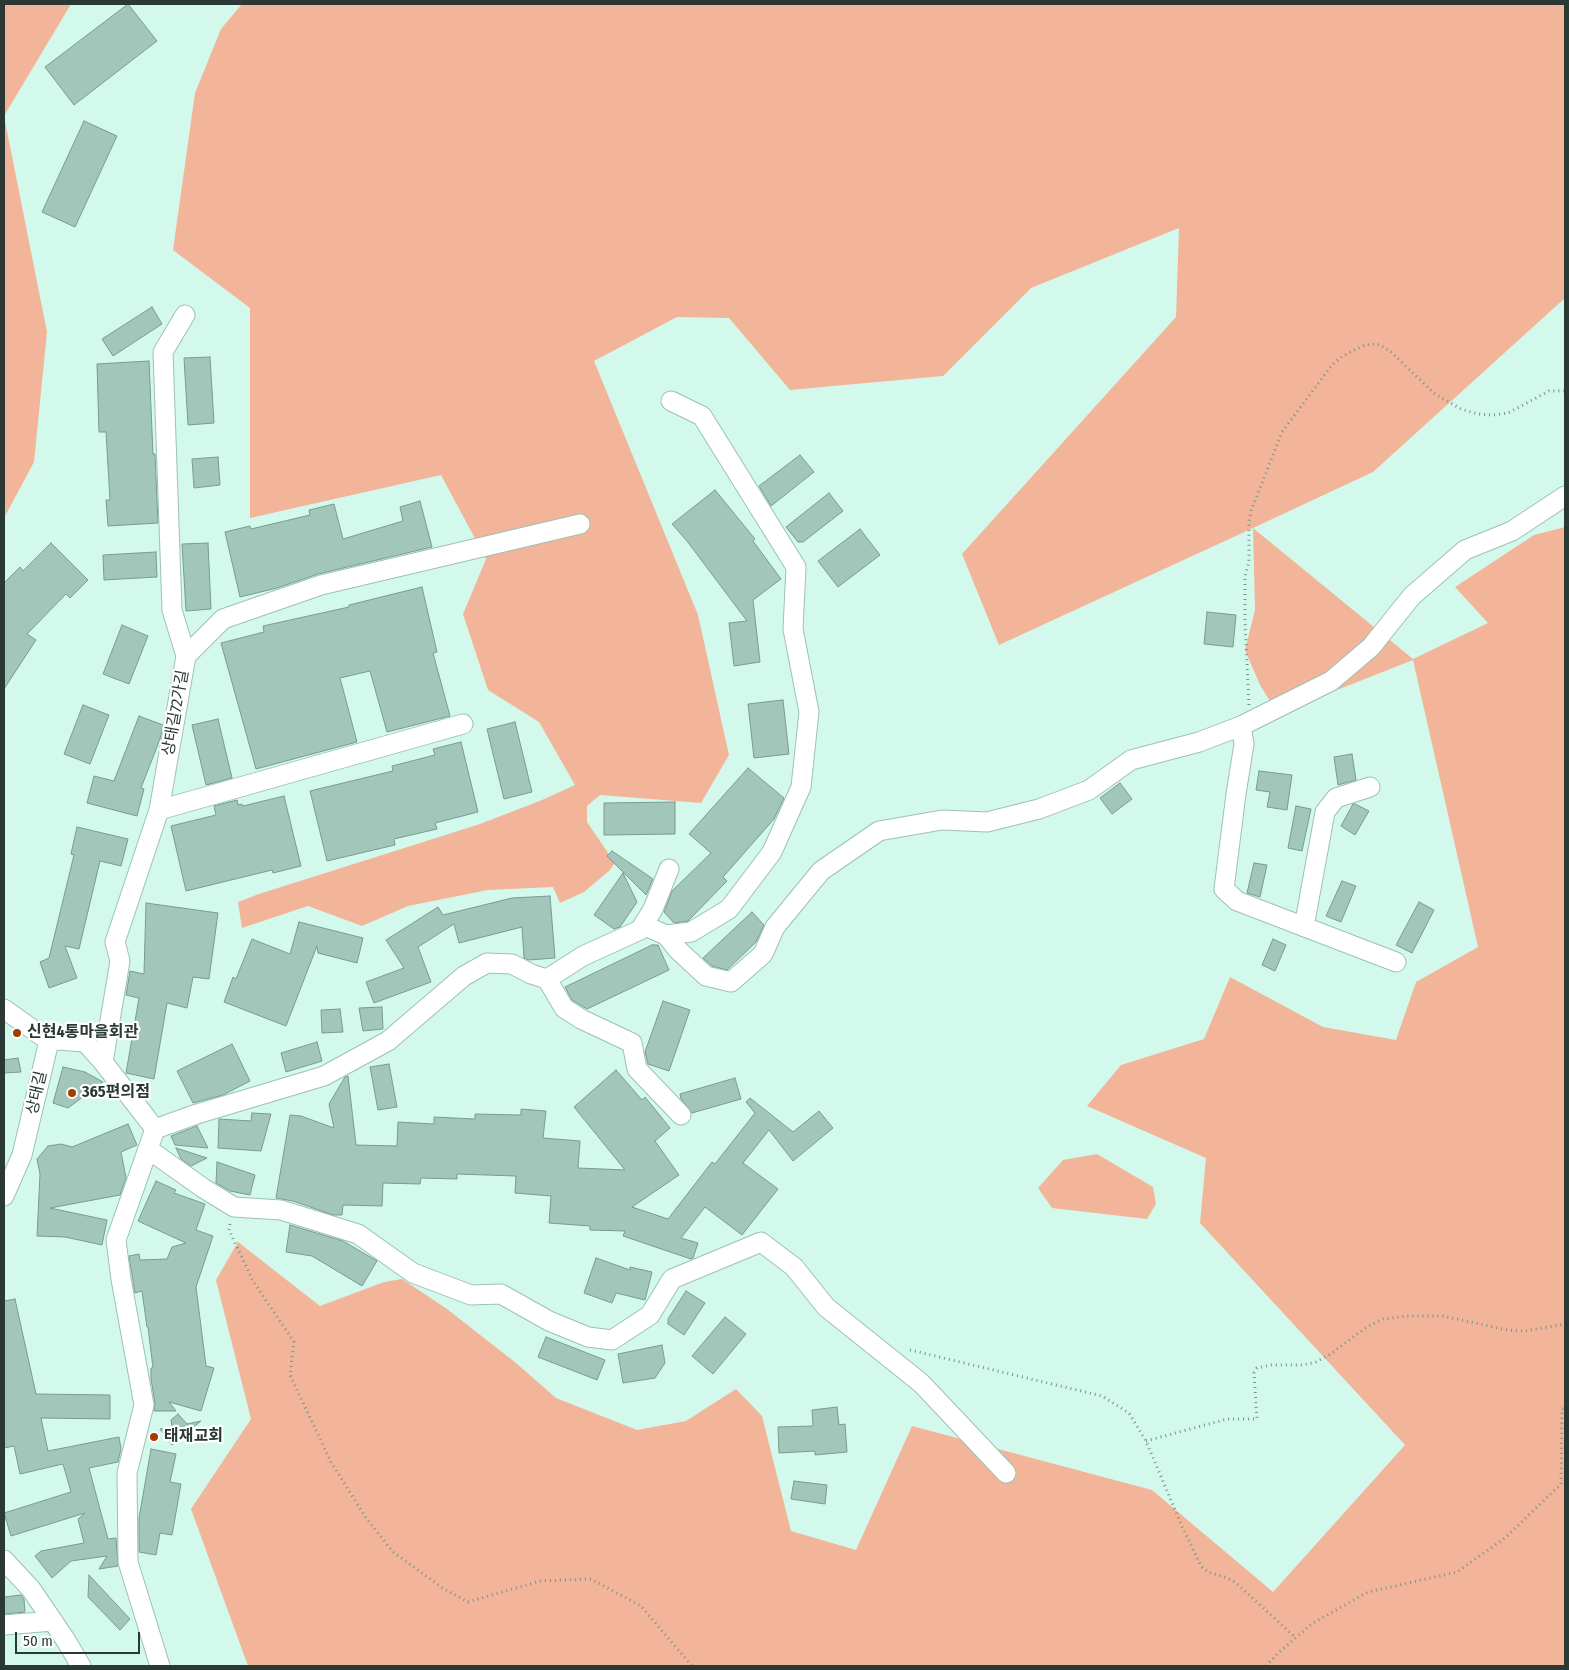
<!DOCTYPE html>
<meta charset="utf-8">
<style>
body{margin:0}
#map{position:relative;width:1569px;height:1670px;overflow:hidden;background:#d3f9ec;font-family:"Fira Sans Condensed",sans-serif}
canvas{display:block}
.frame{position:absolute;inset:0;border:5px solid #2a3934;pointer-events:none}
.scale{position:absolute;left:15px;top:1632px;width:125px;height:22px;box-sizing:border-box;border:2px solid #2a3934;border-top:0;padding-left:6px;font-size:15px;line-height:18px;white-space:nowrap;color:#2a3934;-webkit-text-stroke:4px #fff;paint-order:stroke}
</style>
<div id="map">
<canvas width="1569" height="1670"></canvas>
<div class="frame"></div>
<div class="scale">50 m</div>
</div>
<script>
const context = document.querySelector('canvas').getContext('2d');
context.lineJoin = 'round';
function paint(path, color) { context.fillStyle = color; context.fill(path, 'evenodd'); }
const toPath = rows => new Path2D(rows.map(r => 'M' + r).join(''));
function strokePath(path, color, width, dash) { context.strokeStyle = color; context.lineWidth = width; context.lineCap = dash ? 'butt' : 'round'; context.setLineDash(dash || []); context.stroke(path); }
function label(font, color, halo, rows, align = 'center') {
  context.font = font + ' "Fira Sans Condensed","Noto Sans KR",sans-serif'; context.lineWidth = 4.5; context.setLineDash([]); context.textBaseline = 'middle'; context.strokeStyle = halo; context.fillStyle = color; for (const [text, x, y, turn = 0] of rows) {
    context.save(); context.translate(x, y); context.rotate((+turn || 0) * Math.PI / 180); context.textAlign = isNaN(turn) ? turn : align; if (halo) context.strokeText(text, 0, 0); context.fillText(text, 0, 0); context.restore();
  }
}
const green = toPath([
 [4,4,71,4,4,116],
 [242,4,1565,4,1565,298,1373,472,1253,528,1413,659,1488,623,1455,587,1534,535,1565,527,1565,1666,248,1666,191,1509,251,1419,216,1280,238,1242,320,1306,384,1282,402,1279,447,1309,516,1363,556,1398,637,1430,686,1421,736,1389,762,1416,791,1531,856,1550,912,1426,1152,1490,1273,1592,1405,1445,1200,1223,1206,1158,1087,1106,1121,1065,1204,1039,1230,977,1323,1027,1396,1040,1416,982,1478,947,1413,660,1332,692,1280,717,1260,685,1245,650,1255,610,1253,528,999,645,962,554,1176,317,1179,228,1031,288,943,376,790,390,729,318,677,317,594,361,698,615,729,755,701,803,600,795,587,806,587,822,615,863,609,871,584,892,560,903,553,887,488,890,408,906,362,926,308,906,242,928,238,902,259,894,480,824,542,800,575,785,539,722,488,690,463,614,486,559,441,475,250,518,250,308,173,250,195,93,221,29],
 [4,116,47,332,34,462,4,518],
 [1097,1154,1153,1187,1156,1204,1147,1219,1052,1208,1038,1188,1063,1160]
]);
const building = toPath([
 [128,4,157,41,74,105,45,67,128,4],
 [84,121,117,136,75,227,42,212,84,121],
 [152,307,162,324,113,356,102,339,152,307],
 [210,357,214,423,188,425,184,358,210,357],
 [149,361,153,454,155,454,158,523,108,526,106,500,110,500,106,432,99,432,97,364,149,361],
 [800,455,814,472,771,506,759,486,800,455],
 [218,457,220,485,194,488,192,459,218,457],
 [715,490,755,539,753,541,781,579,753,600,760,662,734,666,729,623,747,621,687,541,672,524,715,490],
 [829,493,843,511,803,542,798,542,786,527,829,493],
 [420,501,432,547,318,574,277,588,240,597,225,532,250,526,251,529,310,515,309,510,334,504,343,539,403,521,400,507,420,501],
 [860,529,880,555,838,587,818,561,860,529],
 [51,543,88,580,70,598,66,594,27,634,36,640,4,689,4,583,20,567,23,571,51,543],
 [208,543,211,609,186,611,182,544,208,543],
 [156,552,157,577,104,580,103,555,156,552],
 [422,587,437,652,433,653,450,716,387,732,370,671,340,678,357,742,256,769,221,643,264,632,263,626,349,607,349,605,422,587],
 [1207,612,1236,615,1233,647,1204,644,1207,612],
 [122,625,148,636,129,684,103,674,122,625],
 [783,700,789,754,754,758,748,704,783,700],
 [83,705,109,715,90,764,64,754,83,705],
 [139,716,163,725,160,739,141,788,144,789,137,816,87,803,94,776,114,781,139,716],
 [218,719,232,778,206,785,192,725,218,719],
 [515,722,532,792,504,799,487,729,515,722],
 [461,742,478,812,435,823,437,829,394,839,395,845,327,861,310,791,393,771,392,766,435,755,433,749,461,742],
 [1352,754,1356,780,1338,785,1334,757,1352,754],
 [748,768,784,798,774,819,723,877,727,881,688,921,674,923,664,912,672,891,711,853,689,834,748,768],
 [1259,771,1292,775,1287,810,1267,807,1270,792,1256,790,1259,771],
 [1120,783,1132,799,1112,814,1100,798,1120,783],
 [284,796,301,866,273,873,272,870,186,891,171,826,216,815,214,806,237,800,238,805,242,804,243,806,284,796],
 [675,802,675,834,604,835,604,803,675,802],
 [1353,804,1355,804,1369,811,1355,835,1341,826,1353,804],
 [1296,806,1311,809,1302,851,1288,848,1296,806],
 [77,827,128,839,121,866,100,861,79,949,65,946,77,978,49,988,40,962,49,958,74,855,71,854,77,827],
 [612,851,653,879,646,895,607,856,612,851],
 [1254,863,1267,865,1260,897,1247,893,1254,863],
 [623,873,637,902,620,927,614,929,594,915,623,873],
 [1342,881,1356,886,1341,922,1326,916,1342,881],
 [550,896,555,958,529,960,524,958,522,927,459,943,454,924,418,947,431,982,374,1003,366,982,404,968,386,940,438,907,443,915,512,898,550,896],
 [1419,902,1434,910,1412,953,1396,945,1419,902],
 [146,903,218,913,209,979,193,977,187,1008,167,1003,154,1079,126,1073,139,998,126,995,130,971,144,974,146,903],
 [752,912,764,925,756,942,727,970,712,966,703,958,752,912],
 [299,922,363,938,357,963,318,953,317,946,286,1026,224,1002,233,977,236,979,252,939,290,954,299,922],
 [1273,939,1286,945,1275,971,1262,965,1273,939],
 [652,945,658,945,669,970,587,1009,572,1000,565,987,652,945],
 [663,1001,690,1010,669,1071,648,1064,645,1052,663,1001],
 [382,1007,383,1029,363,1031,359,1008,382,1007],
 [340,1009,343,1032,322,1033,321,1010,340,1009],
 [317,1042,322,1061,286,1072,281,1053,317,1042],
 [232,1044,250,1081,223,1095,193,1103,177,1071,232,1044],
 [18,1058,21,1072,4,1073,4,1060,18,1058],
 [389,1064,397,1107,378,1110,370,1067,389,1064],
 [63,1067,85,1072,103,1082,68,1108,53,1103,63,1067],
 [616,1070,642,1100,645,1097,670,1128,655,1141,679,1175,632,1207,668,1219,712,1162,715,1164,755,1113,746,1102,750,1098,793,1132,819,1111,833,1128,793,1161,769,1130,743,1163,778,1189,742,1235,705,1207,681,1238,698,1243,693,1258,691,1259,623,1236,625,1231,590,1230,590,1226,549,1223,551,1196,515,1193,516,1176,457,1174,457,1179,421,1178,420,1184,383,1183,382,1206,343,1205,342,1215,333,1215,293,1201,276,1198,290,1115,301,1116,334,1128,329,1104,345,1077,348,1076,356,1145,397,1146,398,1122,434,1124,434,1117,475,1119,475,1114,521,1115,521,1109,546,1111,543,1138,580,1141,578,1168,625,1170,574,1107,616,1070],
 [735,1078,741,1099,692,1113,681,1099,680,1094,735,1078],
 [252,1113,271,1114,261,1151,218,1148,219,1119,251,1121,252,1113],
 [128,1124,137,1145,121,1152,126,1178,120,1195,50,1208,107,1220,102,1245,65,1237,37,1236,40,1174,37,1159,48,1146,61,1144,72,1147,128,1124],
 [197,1126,208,1148,175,1145,171,1136,197,1126],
 [176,1148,207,1158,191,1166,181,1159,176,1148],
 [217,1162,255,1175,250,1195,230,1191,216,1183,217,1162],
 [156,1181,176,1190,174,1193,205,1204,196,1230,213,1236,196,1287,206,1366,214,1368,201,1411,169,1402,176,1411,154,1411,155,1403,151,1379,151,1368,153,1368,148,1327,147,1327,142,1291,135,1293,129,1256,139,1254,140,1260,167,1259,172,1247,186,1243,138,1221,156,1181],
 [290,1225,343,1241,377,1261,362,1286,312,1256,286,1252,290,1225],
 [596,1258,630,1270,630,1267,652,1272,645,1300,616,1293,612,1303,584,1293,596,1258],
 [686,1291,705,1303,684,1335,668,1324,668,1319,686,1291],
 [15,1299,36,1394,110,1395,110,1419,41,1418,48,1451,119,1437,121,1449,118,1462,89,1468,108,1539,116,1538,118,1566,99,1569,107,1556,71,1561,52,1578,35,1556,41,1551,84,1543,78,1519,85,1513,11,1536,4,1513,71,1492,63,1464,20,1474,14,1446,4,1448,4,1301,15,1299],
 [725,1317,746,1334,713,1374,692,1356,725,1317],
 [546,1337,605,1360,597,1380,538,1357,546,1337],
 [662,1345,665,1363,655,1378,623,1383,618,1354,662,1345],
 [837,1407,839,1425,845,1424,847,1452,815,1455,815,1451,779,1453,778,1427,813,1426,812,1410,837,1407],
 [178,1414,187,1424,201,1421,172,1445,160,1429,172,1427,171,1420,178,1414],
 [151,1449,176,1454,170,1482,181,1484,172,1535,160,1533,156,1555,139,1552,139,1518,151,1449],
 [794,1481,827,1485,825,1504,791,1499,794,1481],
 [89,1575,130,1619,120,1630,88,1597,89,1575],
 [21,1595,24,1599,25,1612,4,1614,4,1597,21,1595]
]);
const path = toPath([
 [1249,705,1245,623,1245,576,1249,562,1249,522,1251,511,1282,432,1332,365,1340,358,1352,351,1365,345,1374,344,1380,345,1391,352,1435,394,1461,409,1478,414,1494,415,1508,413,1549,391,1565,391],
 [230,1224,229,1230,253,1281,294,1342,290,1375,331,1462,366,1518,393,1552,444,1589,468,1602,540,1581,591,1579,641,1606,692,1666],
 [910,1350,1102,1396,1129,1413,1146,1441,1181,1524,1201,1566,1208,1572,1225,1577,1235,1582,1296,1638],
 [1146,1441,1227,1419,1257,1419,1254,1373,1257,1368,1271,1365,1303,1365,1316,1362,1329,1355,1367,1327,1383,1319,1407,1316,1443,1316,1507,1330,1525,1331,1565,1324],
 [1266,1666,1278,1653,1313,1623,1368,1592,1457,1572,1505,1538,1561,1484,1562,1409,1565,1408]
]);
const minor = toPath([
 [185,315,163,352,172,610,186,656],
 [1241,726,1244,744,1236,794,1224,889,1237,901,1396,962],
 [159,810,463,724],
 [643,925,666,935,691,932,729,909,772,852,801,787,809,712,793,629,796,567,702,416,671,401],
 [1304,927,1325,812,1336,798,1370,787],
 [666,935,677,949,706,976,731,982,763,954,775,927,821,871,879,831,942,820,987,822,1039,809,1089,790,1131,760,1199,742,1241,726,1331,681,1371,647,1412,596,1465,550,1512,531,1565,496],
 [547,979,583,956,640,930,653,909,669,869],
 [4,1009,49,1041,22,1155,4,1196],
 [49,1041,58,1040,85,1042,103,1062,155,1129,116,1240,121,1279,144,1405,127,1473,128,1562,160,1666],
 [103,1062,120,961,115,942,159,810,186,656,223,619,321,585,580,524],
 [155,1129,197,1114,324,1076,388,1041,464,976,487,963,512,964,531,974,547,979,564,1008,581,1019,632,1043,637,1069,681,1115],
 [148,1149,203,1188,234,1207,281,1210,358,1234,413,1273,471,1295,501,1294,549,1321,588,1337,612,1340,650,1315,672,1279,761,1242,794,1267,826,1307,921,1383,1006,1473],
 [4,1560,31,1589,65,1639,81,1666],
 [4,1625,53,1621]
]);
const markers = [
 [17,1033,5,"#a23f00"],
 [72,1093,5,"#a23f00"],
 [154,1437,5,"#a23f00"]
];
const streetNames = [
 ["상태길72가길",176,713,-80],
 ["상태길",37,1093,-77]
];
const poiNames = [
 ["신현4통마을회관",27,1033],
 ["365편의점",82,1093],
 ["태재교회",164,1437]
];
paint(green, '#f2b59a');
paint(building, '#a2c6ba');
strokePath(building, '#799b90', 1);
strokePath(minor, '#9dc1b5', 21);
strokePath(path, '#79928a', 3, [1, 4]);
strokePath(minor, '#fff', 19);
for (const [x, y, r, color] of markers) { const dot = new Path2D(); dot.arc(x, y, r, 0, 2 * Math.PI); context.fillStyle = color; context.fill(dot); strokePath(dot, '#fff', 2); }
label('16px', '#2a3934', '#fff', streetNames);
label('bold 16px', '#2a3934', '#fff', poiNames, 'left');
</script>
